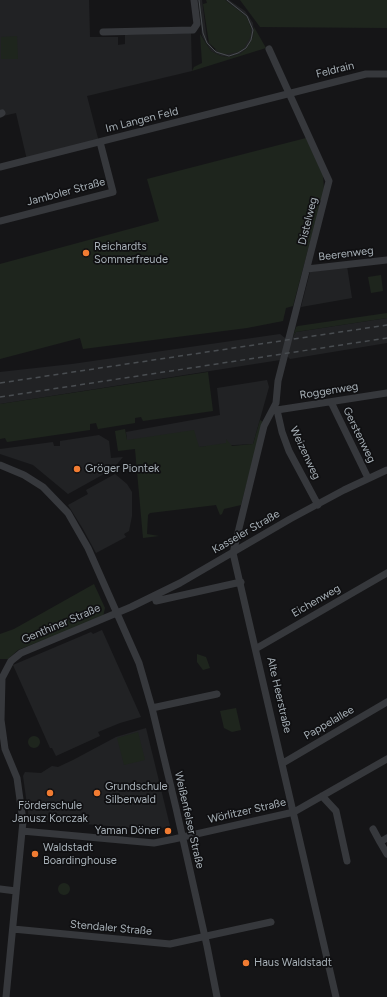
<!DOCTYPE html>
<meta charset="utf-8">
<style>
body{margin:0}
canvas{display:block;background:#151517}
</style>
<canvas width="387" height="997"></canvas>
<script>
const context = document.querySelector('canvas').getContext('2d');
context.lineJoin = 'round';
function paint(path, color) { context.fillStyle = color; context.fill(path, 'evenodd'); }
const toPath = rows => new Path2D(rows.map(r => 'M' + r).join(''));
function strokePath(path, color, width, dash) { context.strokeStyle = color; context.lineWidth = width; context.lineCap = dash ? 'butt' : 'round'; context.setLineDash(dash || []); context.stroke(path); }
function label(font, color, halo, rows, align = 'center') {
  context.font = font + ' Figtree,sans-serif'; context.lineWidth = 3.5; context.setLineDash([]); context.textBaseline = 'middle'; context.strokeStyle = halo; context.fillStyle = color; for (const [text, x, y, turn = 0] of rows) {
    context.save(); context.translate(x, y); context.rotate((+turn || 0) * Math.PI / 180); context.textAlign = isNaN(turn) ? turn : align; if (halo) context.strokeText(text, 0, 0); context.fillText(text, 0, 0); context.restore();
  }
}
const built = toPath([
 [0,0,89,0,90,37,118,37,118,45,125,44,125,35,191,33,192,71,87,96,99,142,27,160,16,113,3,116,0,110],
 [198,0,202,0,207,40,214,50,251,36,251,28,247,17,225,0,229,0,245,11,253,23,254,32,252,41,246,49,240,54,229,57,221,56,211,51,202,36],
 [347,266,352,298,301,307,310,272],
 [387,318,387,343,290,359,288,357,280,358,280,360,0,404,0,372,72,364,280,334,285,338,293,337,296,332],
 [267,380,269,387,253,444,198,447,127,440,126,432,220,415,217,388],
 [99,435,109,441,111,458,123,457,113,469,68,494,33,465,0,454,0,449,53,442,54,446,60,446,60,441],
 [115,474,127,484,132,492,132,516,129,531,124,534,126,537,96,553,83,529,68,505,88,494,86,490],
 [102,630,141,717,120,723,98,732,100,736,56,756,52,748,50,748,13,665,91,632,93,634],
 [146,728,170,826,154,830,29,819,23,776,25,772,41,773,52,766,58,767,73,760,116,737]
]);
const green = toPath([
 [206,0,225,0,247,17,251,28,251,36,244,48,238,52,227,54,220,53,209,43,203,4,207,3],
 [240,0,387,0,387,28,260,27],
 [254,27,266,48,192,71,194,67,202,63,200,34,211,51,221,56,229,57,240,54,246,49,253,37],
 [17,36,18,59,1,59,1,37],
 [306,138,323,175,324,190,293,306,286,308,283,321,247,328,83,349,80,338,0,359,0,264,159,221,147,179],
 [381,275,383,291,371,293,368,277],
 [387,313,387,318,296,332,293,337,296,327,298,326],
 [208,372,213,411,143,421,141,417,135,418,135,423,98,429,96,423,90,424,90,430,7,442,5,438,0,439,0,404],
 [260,420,263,422,241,505,224,509,222,514,220,515,216,505,150,513,148,515,147,534,159,536,143,538,135,449,118,451,115,431,125,429,127,440,194,430,199,447,226,443,226,439,232,446,253,444],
 [94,584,105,608,103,617,18,650,8,659,0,659,0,634,14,629],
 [197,654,206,657,210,668,203,670,197,662],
 [236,708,241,730,232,732,224,728,220,711],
 [138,732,145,760,124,765,117,738],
 '28 742a6 6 0 1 1 12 0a6 6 0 1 1-12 0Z',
 '58 889a6 6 0 1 1 12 0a6 6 0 1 1-12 0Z'
]);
const minor = toPath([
 [103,32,193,30,197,24,194,0],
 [269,49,329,181,278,381,276,403,264,426,233,553,336,997],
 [0,114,2,113],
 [0,167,366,74,387,74],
 [0,221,113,192,100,142],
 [307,269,387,260],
 [331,402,368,478],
 [275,407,277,410,387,393],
 [277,410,282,432,289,451,318,505],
 [0,465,24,475,43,487,68,513,88,548,139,663,152,708,176,808,207,946,217,997],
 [156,601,241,582],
 [257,648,387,573],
 [152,708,217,694],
 [283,763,387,702],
 [322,796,336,811,347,861],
 [373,829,380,842],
 [22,831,154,843,174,839,294,812,387,759],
 [387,838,380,842,387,854],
 [0,889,16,891],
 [13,929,170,944,271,922],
 [6,997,23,821,17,778,5,749,1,720,2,678,11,661,21,653,131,607,180,583,290,519,344,490,387,470]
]);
const tram = toPath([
 [199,0,203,33,207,43,216,52,229,56,238,53,246,48,251,40,253,30,247,16,227,0]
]);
const rail = toPath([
 [0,383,387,325],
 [0,397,387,338]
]);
const markers = [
 [86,253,4,"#f17c32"],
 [77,469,4,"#f17c32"],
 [50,793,4,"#f17c32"],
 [97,793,4,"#f17c32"],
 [168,831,4,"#f17c32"],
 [35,854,4,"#f17c32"],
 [246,963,4,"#f17c32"]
];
const streetNames = [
 ["Feldrain",335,70,-14],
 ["Im Langen Feld",142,120,-14],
 ["Jamboler Straße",66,192,-15],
 ["Distelweg",308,221,-76],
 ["Beerenweg",346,254,-7],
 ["Roggenweg",329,391,-9],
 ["Gerstenweg",359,435,64],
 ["Weizenweg",305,453,65],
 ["Kasseler Straße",246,532,-30],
 ["Eichenweg",316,601,-30],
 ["Genthiner Straße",61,624,-23],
 ["Alte Heerstraße",279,695,77],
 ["Pappelallee",329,723,-30],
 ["Wörlitzer Straße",247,811,-13],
 ["Weißenfelser Straße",189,820,77],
 ["Stendaler Straße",111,928,5]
];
const poiNames = [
 ["Reichardts",94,247],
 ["Sommerfreude",94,260],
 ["Gröger Piontek",85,469],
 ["Grundschule",105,787],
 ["Silberwald",105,800],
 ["Förderschule",50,806,"center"],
 ["Janusz Korczak",50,819,"center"],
 ["Yaman Döner",160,831,"right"],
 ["Waldstadt",43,848],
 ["Boardinghouse",43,861],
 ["Haus Waldstadt",254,963]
];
paint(built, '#212224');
paint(green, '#1e251d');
strokePath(minor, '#36383c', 7);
strokePath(tram, '#494d51', 1);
strokePath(rail, '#494d51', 1.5, [5, 4]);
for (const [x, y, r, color] of markers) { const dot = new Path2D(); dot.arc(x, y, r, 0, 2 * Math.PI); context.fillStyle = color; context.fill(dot); strokePath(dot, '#101012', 1.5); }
label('11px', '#a7b0b7', '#101012', streetNames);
label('11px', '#a7b0b7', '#101012', poiNames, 'left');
</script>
